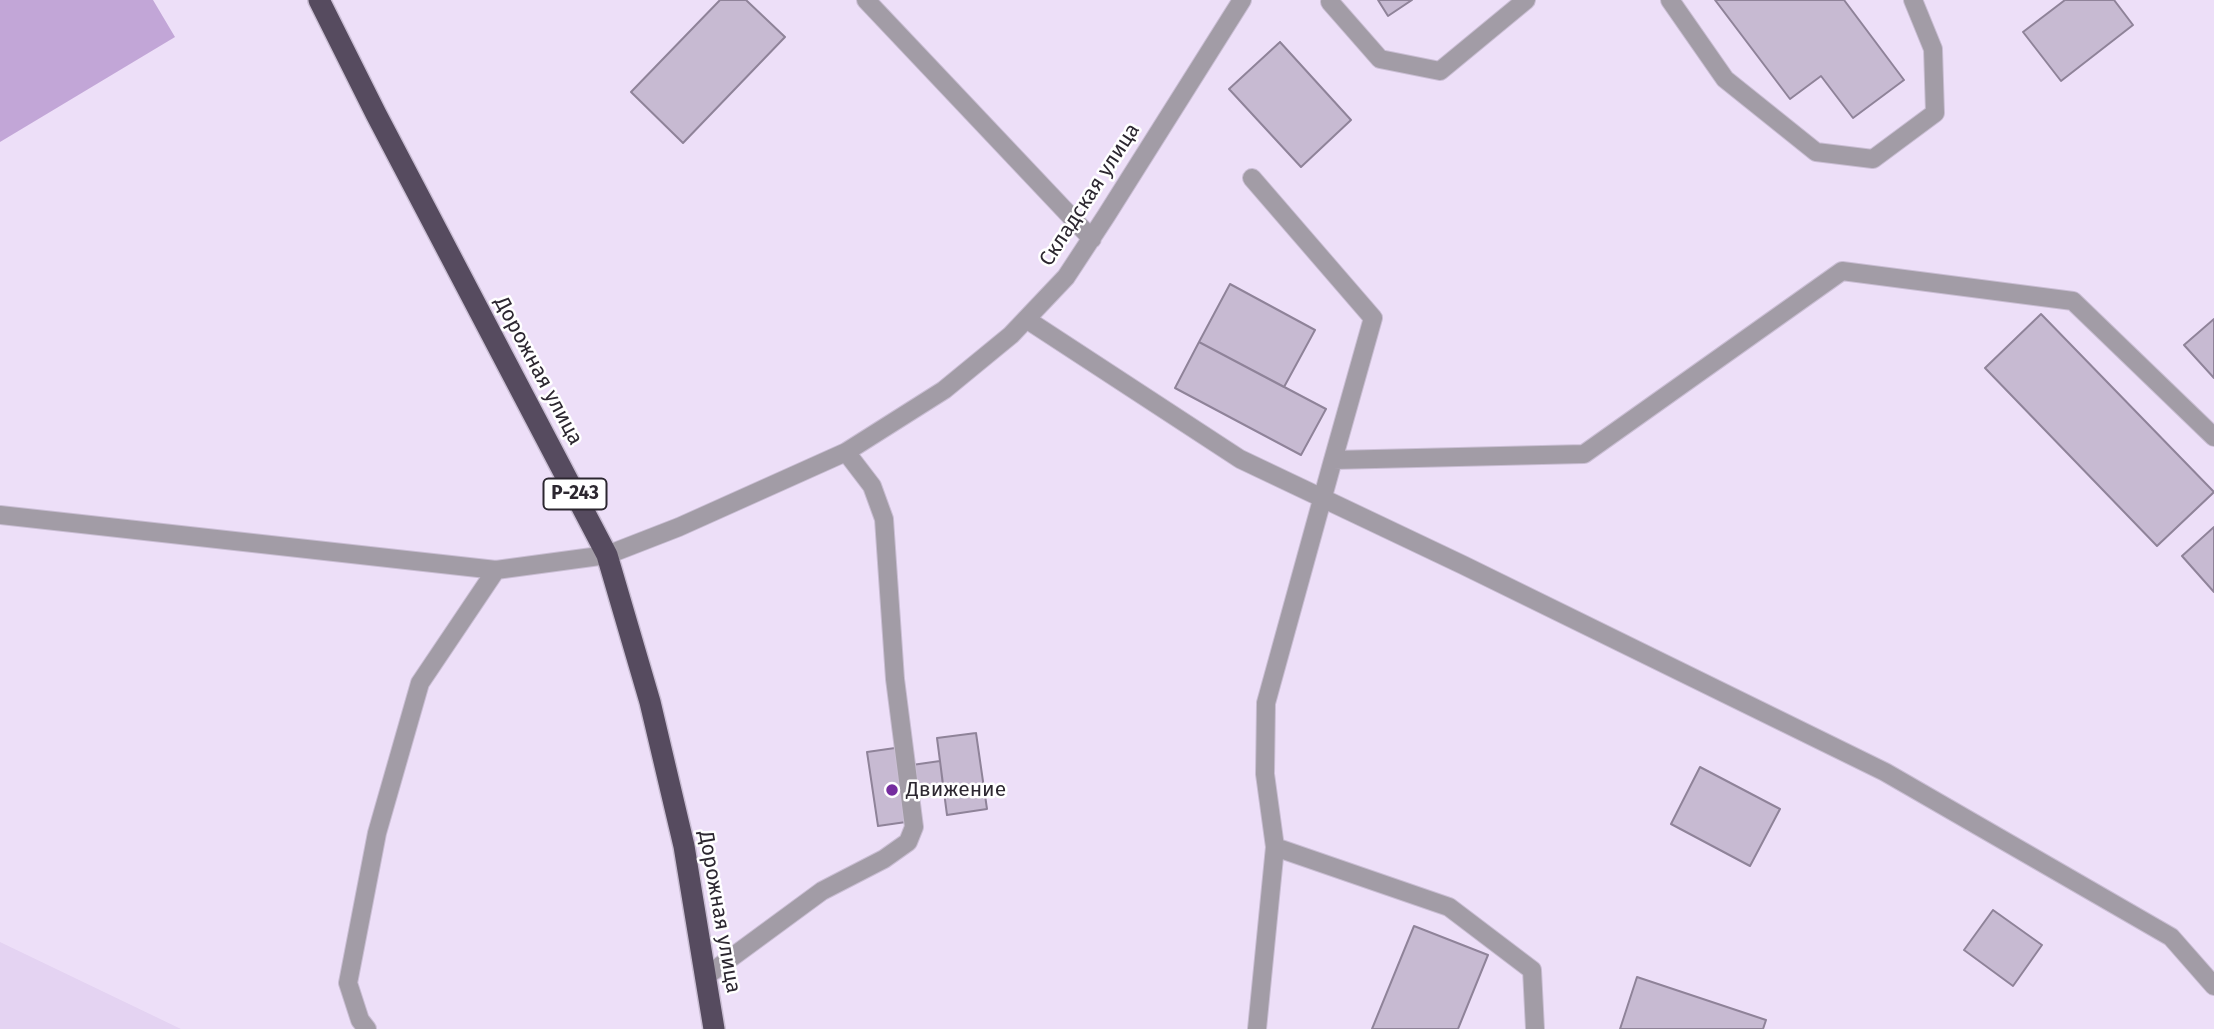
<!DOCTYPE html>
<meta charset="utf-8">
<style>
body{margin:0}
canvas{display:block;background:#eddff8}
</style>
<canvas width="2214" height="1029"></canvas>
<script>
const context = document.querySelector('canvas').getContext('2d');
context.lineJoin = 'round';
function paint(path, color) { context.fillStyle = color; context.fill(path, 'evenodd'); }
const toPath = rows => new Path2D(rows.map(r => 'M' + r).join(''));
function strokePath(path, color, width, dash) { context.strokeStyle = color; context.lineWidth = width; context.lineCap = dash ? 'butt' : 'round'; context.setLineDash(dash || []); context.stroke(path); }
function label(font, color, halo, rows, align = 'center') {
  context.font = font + ' "Fira Sans",sans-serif'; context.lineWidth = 5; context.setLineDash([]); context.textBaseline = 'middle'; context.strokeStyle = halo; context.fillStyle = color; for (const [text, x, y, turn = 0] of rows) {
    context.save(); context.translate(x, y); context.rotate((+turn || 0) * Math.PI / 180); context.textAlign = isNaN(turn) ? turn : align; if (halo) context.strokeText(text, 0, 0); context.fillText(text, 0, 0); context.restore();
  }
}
const built = toPath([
 [0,942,181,1029,0,1029]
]);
const green = toPath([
 [0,0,153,0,175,37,0,142]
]);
const building = toPath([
 [720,0,746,0,785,37,683,143,631,92,720,0],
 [1378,0,1412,0,1388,16,1378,0],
 [1715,0,1844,0,1904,80,1853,118,1821,76,1790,99,1715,0],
 [2065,0,2114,0,2133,25,2061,81,2023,32,2065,0],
 [1280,42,1351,120,1301,167,1229,89,1280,42],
 [1230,284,1315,330,1284,387,1199,342,1230,284],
 [2041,314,2214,492,2157,546,1985,368,2041,314],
 [2214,319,2214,378,2184,345,2214,319],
 [1199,342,1326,409,1301,455,1175,388,1199,342],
 [2214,527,2214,592,2182,556,2214,527],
 [976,733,987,809,947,815,937,738,976,733],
 [909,746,912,765,940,761,944,794,917,798,920,820,878,826,867,752,909,746],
 [1700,767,1780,809,1750,866,1671,824,1700,767],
 [1993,910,2042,945,2013,986,1964,950,1993,910],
 [1414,926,1488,955,1458,1029,1372,1029,1414,926],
 [1637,977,1766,1020,1763,1029,1620,1029,1637,977]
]);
const minor = toPath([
 [866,0,1092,239],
 [1670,0,1725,79,1816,152,1873,159,1935,113,1933,49,1913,0],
 [1330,2,1380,59,1440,71,1526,0],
 [1252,178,1373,318,1333,460],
 [1026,319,1240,459,1463,565,1885,772,2171,937,2214,986],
 [0,515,496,570,607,555,679,527,846,452,944,390,1011,335,1066,277,1106,216,1242,0],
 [1275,847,1449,907,1532,970,1535,1029],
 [705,977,822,891,884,859,908,842,914,827,895,679,884,519,872,486,846,452],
 [367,1029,360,1020,348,983,377,833,420,683,496,570],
 [1257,1029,1275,847,1265,774,1266,703,1333,460,1584,454,1842,271,2073,301,2214,437]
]);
const highway = toPath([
 [319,0,376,114,607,555,650,702,684,846,714,1029]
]);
const markers = [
 [892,790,7,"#752c9f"]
];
const shields = [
 [575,494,63]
];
const shieldNames = [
 ["Р-243",575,494]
];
const streetNames = [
 ["Складская улица",1090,195,-57],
 ["Дорожная улица",538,371,62],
 ["Дорожная улица",719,912,80]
];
const poiNames = [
 ["Движение",906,790]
];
paint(built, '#e4d3f2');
paint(green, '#c2a6d7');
paint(building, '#c7bad2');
strokePath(building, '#8f8399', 2);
strokePath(minor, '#cabed4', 20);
strokePath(highway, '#cabed4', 24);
strokePath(minor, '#a29ca6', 18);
strokePath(highway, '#564b5f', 21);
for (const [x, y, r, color] of markers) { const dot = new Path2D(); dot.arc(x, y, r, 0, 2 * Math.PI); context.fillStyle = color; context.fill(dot); strokePath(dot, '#fff', 2.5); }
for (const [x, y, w] of shields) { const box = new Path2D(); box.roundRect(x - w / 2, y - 15.5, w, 31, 5); context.fillStyle = '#fff'; context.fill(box); strokePath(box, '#2c2730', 2); }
label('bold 19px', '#2c2730', null, shieldNames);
label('21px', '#2c2730', '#fff', streetNames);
label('21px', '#2c2730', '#fff', poiNames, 'left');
</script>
